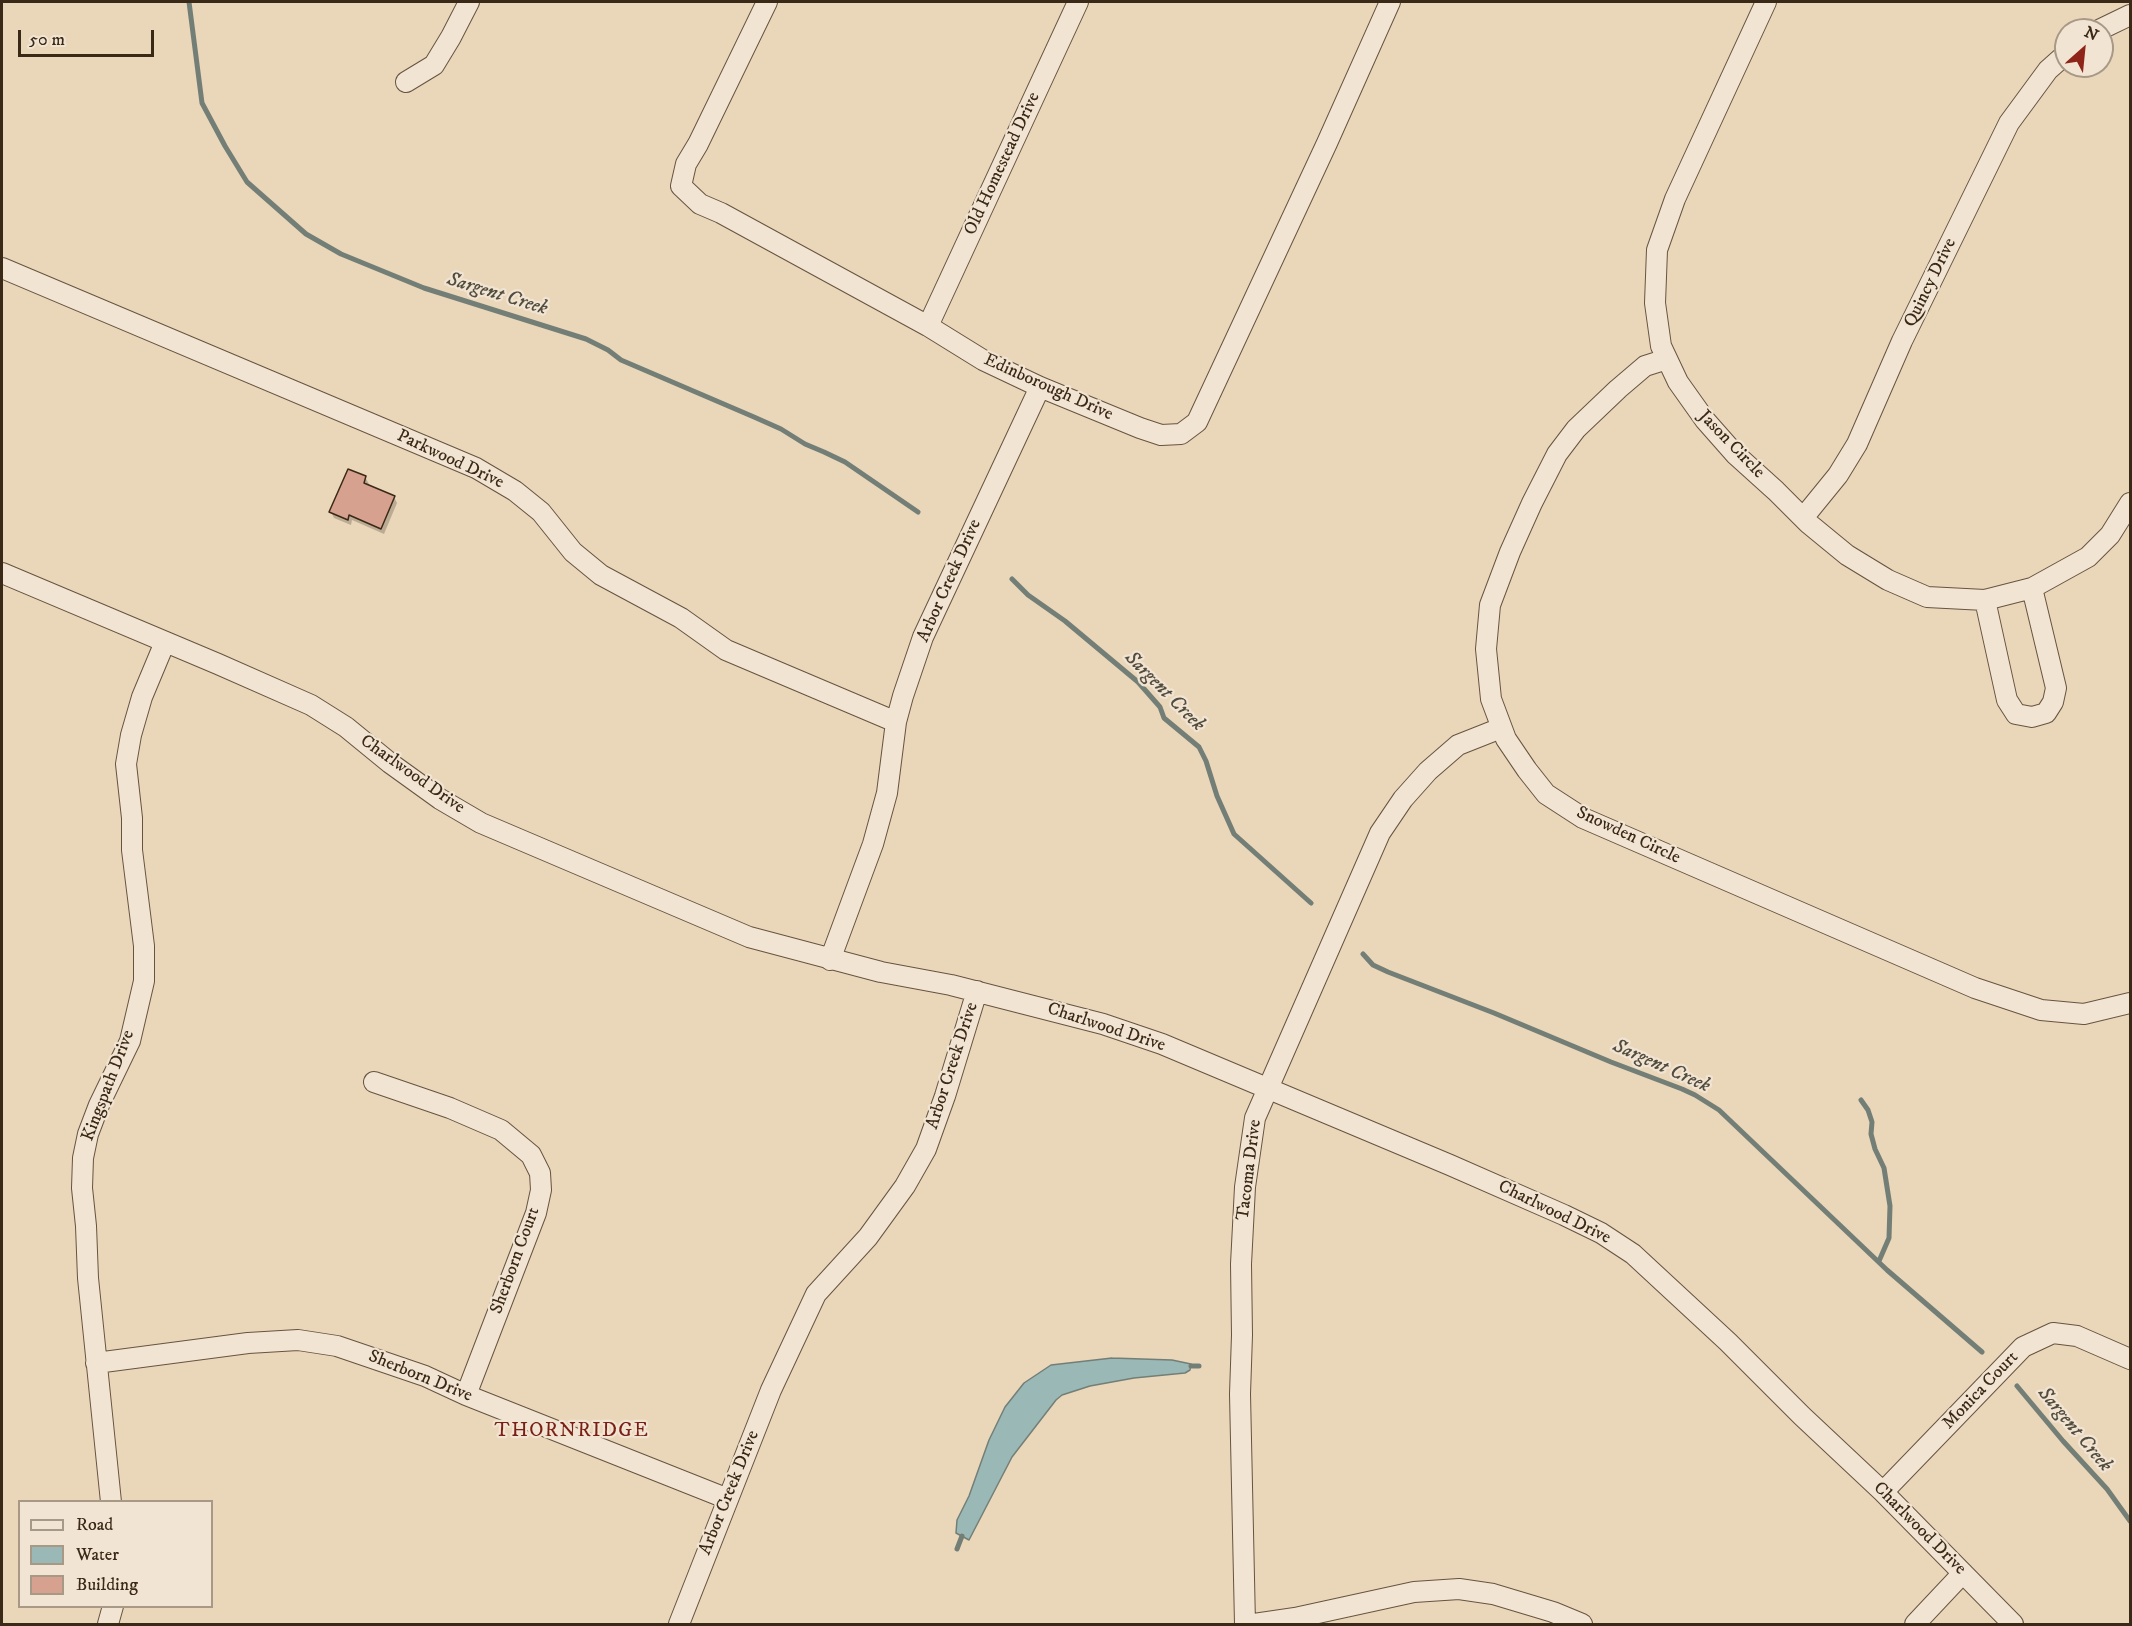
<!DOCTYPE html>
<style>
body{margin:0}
#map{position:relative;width:2132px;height:1626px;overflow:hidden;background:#ead6b9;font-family:"IM FELL DW Pica",serif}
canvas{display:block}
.frame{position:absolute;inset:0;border:3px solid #3b2917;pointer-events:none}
.legend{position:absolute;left:18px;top:1500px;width:195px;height:108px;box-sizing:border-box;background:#f1e4d2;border:2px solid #a89987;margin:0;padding:8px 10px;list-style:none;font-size:18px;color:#3b2917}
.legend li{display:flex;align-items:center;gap:12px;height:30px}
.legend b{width:30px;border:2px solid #a89987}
.north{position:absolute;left:2054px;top:18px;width:60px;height:60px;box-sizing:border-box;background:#f1e4d2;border:2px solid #a89987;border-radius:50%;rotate:27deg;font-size:16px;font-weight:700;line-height:24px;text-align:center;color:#3b2917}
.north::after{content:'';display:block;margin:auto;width:21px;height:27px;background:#8f2418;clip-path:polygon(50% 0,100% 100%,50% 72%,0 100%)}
.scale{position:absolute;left:18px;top:30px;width:136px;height:27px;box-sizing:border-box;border:3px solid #3b2917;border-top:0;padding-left:8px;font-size:18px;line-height:21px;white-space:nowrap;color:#3b2917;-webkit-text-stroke:4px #f1e4d2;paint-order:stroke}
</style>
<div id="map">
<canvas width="2132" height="1626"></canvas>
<div class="frame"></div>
<ul class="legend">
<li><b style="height:8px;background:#f1e4d2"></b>Road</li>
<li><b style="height:16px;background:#99b8b6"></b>Water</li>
<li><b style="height:16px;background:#d6a18e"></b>Building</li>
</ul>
<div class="north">N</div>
<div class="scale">50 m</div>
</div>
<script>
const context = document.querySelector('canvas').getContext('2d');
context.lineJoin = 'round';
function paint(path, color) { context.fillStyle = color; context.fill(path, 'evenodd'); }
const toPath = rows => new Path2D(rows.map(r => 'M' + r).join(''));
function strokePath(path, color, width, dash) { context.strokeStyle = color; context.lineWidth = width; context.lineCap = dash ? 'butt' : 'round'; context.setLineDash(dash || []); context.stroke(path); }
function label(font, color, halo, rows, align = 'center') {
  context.font = font + ' "IM FELL DW Pica",serif'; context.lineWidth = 4.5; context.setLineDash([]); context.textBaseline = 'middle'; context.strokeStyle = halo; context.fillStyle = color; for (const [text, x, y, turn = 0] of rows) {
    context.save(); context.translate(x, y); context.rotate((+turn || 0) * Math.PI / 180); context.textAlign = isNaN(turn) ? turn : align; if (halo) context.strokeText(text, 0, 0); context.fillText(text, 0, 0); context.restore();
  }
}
const water = toPath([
 [1112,1358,1172,1360,1191,1364,1190,1370,1185,1373,1134,1378,1090,1386,1062,1395,1056,1400,1012,1457,969,1540,956,1533,957,1520,969,1496,989,1440,1005,1407,1024,1383,1051,1365,1112,1358]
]);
const shadow = toPath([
 [365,477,369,484,368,486,394,497,397,503,384,534,352,520,351,525,334,518,331,512]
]);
const stream = toPath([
 [189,2,202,103,225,146,247,182,306,234,341,254,424,288,586,339,608,350,621,360,754,417,781,429,805,444,824,452,845,462,918,512],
 [1012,579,1028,595,1065,621,1138,682,1160,707,1164,718,1199,747,1206,761,1217,796,1234,834,1311,903],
 [1363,954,1373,965,1388,972,1494,1013,1611,1062,1682,1089,1695,1095,1719,1110,1887,1270,1982,1352],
 [1861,1100,1868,1110,1872,1122,1871,1134,1875,1149,1884,1168,1890,1206,1889,1238,1879,1261],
 [1191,1366,1199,1366],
 [2017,1386,2063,1441,2107,1489,2130,1521],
 [957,1549,962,1536]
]);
const building = toPath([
 [348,469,366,476,364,483,395,496,381,529,349,515,348,520,329,512,348,469]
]);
const street = toPath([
 [767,2,698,144,686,164,681,186,700,204,721,213,928,326,983,360,1040,387,1140,428,1161,435,1181,434,1197,422,1327,143,1390,2],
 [1766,2,1675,199,1657,250,1655,303,1661,346,1678,382,1705,420,1735,454,1776,491,1808,523,1847,555,1888,580,1927,597,1985,600,2032,588,2088,557,2110,535,2130,503],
 [2099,30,2130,15],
 [406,82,434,65,451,37,469,2],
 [2,268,476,468,515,491,541,512,573,552,601,575,681,618,726,650,896,722],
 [928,326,1078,2],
 [1667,359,1645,366,1618,389,1576,429,1557,454,1532,503,1510,552,1490,605,1486,649,1491,699,1506,739,1527,770,1546,794,1583,818,1975,988,2041,1010,2084,1014,2130,1003],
 [1803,518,1838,475,1857,444,1902,341,2009,123,2048,70,2066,54],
 [2,573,218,664,311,705,346,727,390,763,440,799,481,823,749,937,881,972,951,985,1103,1024,1162,1044,1450,1165,1564,1215,1601,1233,1633,1254,1728,1342,1802,1416,1883,1492,2013,1624],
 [1985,600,2007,700,2016,714,2032,717,2046,713,2053,702,2056,688,2032,588],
 [830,960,873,844,887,793,896,722,903,696,923,637,1040,387],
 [374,1082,450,1108,501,1130,531,1155,540,1173,541,1190,536,1213,466,1395],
 [96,1363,248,1343,298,1340,337,1346,425,1376,466,1395,728,1499],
 [1883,1492,2023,1347,2053,1333,2077,1336,2130,1359],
 [111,1502,88,1278,86,1226,82,1188,83,1158,88,1134,99,1105,130,1041,144,981,144,946,132,850,132,818,126,764,131,735,142,697,165,642],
 [108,1624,113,1606],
 [679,1624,771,1390,816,1294,868,1237,905,1186,926,1149,945,1096,977,991],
 [1245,1624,1240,1394,1242,1335,1241,1264,1245,1187,1255,1118,1380,833,1403,799,1428,771,1458,745,1501,728],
 [1254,1624,1295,1618,1414,1592,1459,1589,1493,1594,1553,1612,1582,1624],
 [1915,1624,1963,1573]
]);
const streetNames = [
 ["Old Homestead Drive",1003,164,-65],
 ["Quincy Drive",1931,283,-64],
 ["Edinborough Drive",1048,388,24],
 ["Jason Circle",1731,445,46],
 ["Parkwood Drive",450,460,25],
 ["Arbor Creek Drive",950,581,-66],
 ["Charlwood Drive",412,775,35],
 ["Snowden Circle",1628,836,25],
 ["Charlwood Drive",1106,1028,18],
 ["Arbor Creek Drive",953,1066,-72],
 ["Kingspath Drive",109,1086,-69],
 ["Tacoma Drive",1250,1170,-83],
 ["Charlwood Drive",1554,1213,26],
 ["Sherborn Court",516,1261,-70],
 ["Sherborn Drive",420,1377,22],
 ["Monica Court",1981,1391,-46],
 ["Arbor Creek Drive",730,1493,-68],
 ["Charlwood Drive",1919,1529,45]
];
const waterNames = [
 ["Sargent Creek",497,295,17],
 ["Sargent Creek",1164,692,45],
 ["Sargent Creek",1661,1067,24],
 ["Sargent Creek",2074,1430,50]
];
const neighbourhoodNames = [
 ["THORNRIDGE",572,1432]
];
paint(water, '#99b8b6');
strokePath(water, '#737f76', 1.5);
paint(shadow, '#0003');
strokePath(stream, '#737f76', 5);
paint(building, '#d6a18e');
strokePath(building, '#3b2917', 1.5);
strokePath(street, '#675440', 22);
strokePath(street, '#f1e4d2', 20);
label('18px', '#3b2917', '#f1e4d2', streetNames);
label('italic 20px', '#524d3f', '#f1e4d2', waterNames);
context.letterSpacing = '1.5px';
label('20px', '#7a1f14', '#f1e4d2', neighbourhoodNames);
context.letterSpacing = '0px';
</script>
